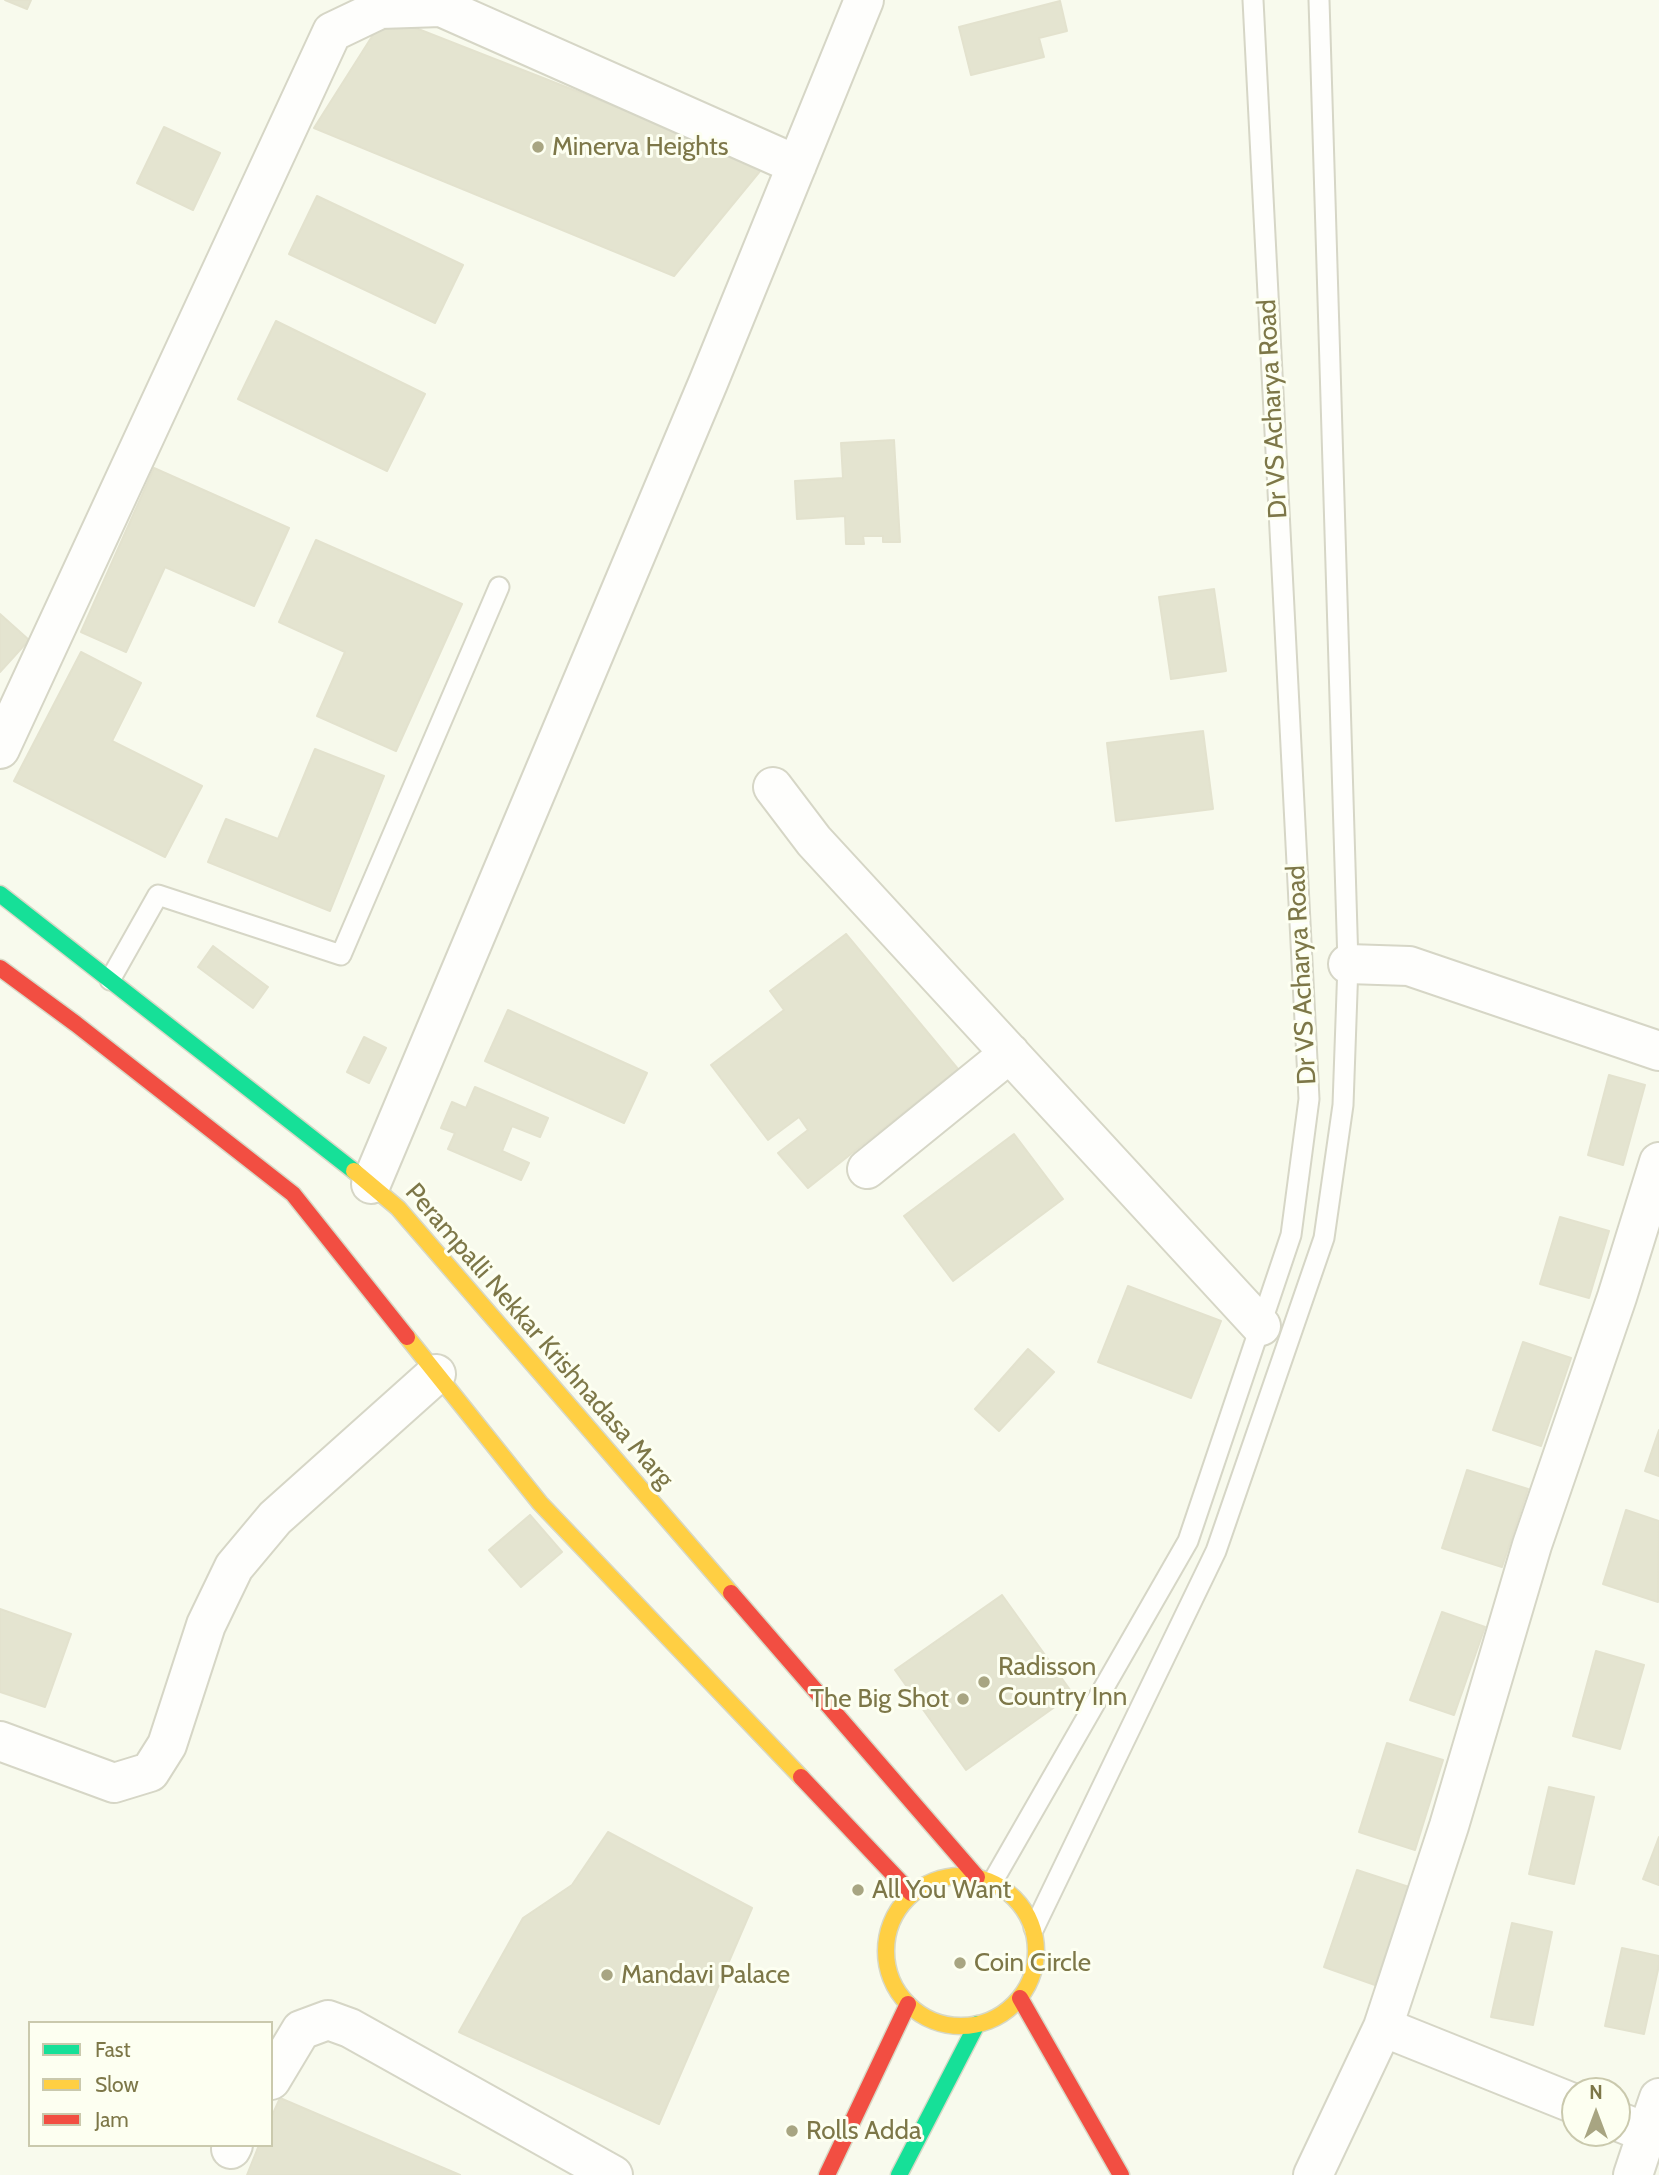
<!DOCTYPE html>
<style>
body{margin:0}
#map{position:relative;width:1659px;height:2175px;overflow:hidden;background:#f8faed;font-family:Cabin,sans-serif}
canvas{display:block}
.legend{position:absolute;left:28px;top:2021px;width:245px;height:126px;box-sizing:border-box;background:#fdfff1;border:2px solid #cac9ad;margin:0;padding:9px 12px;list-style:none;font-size:21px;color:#7d7748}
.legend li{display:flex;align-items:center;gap:14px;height:35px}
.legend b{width:35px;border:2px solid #cac9ad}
.north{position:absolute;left:1561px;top:2077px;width:70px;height:70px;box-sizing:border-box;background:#fdfff1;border:2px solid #cac9ad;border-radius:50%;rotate:0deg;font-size:19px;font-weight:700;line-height:28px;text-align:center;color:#7d7748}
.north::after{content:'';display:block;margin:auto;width:24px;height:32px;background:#a8a582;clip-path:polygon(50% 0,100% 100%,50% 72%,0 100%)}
</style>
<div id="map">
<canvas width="1659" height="2175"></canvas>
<ul class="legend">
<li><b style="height:9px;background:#16e098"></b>Fast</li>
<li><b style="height:9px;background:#ffcf43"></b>Slow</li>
<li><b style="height:9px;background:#f24e42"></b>Jam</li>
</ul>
<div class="north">N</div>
</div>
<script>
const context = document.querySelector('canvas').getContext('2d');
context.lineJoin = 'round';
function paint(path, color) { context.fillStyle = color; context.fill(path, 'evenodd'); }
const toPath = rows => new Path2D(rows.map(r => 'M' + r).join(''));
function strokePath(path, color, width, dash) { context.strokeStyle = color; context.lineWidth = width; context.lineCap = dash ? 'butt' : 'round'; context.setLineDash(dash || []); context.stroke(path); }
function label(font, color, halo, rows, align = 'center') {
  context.font = font + ' Cabin,sans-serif'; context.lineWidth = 6; context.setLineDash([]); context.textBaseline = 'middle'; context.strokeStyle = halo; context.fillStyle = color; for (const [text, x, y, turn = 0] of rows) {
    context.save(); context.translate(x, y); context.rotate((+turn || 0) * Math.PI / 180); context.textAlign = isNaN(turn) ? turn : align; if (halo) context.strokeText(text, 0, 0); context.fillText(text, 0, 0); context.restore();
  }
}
const building = toPath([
 [5,0,31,0,27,9,5,0],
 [1060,1,1067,31,1039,38,1044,57,971,75,959,27,1060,1],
 [385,16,765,165,674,276,314,128,385,16],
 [164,127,220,153,193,210,137,183,164,127],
 [317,196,463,265,435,323,289,254,317,196],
 [276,321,425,394,387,471,238,399,276,321],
 [894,440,900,542,883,542,883,536,863,536,864,544,846,544,845,516,797,519,795,481,843,478,841,443,894,440],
 [154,468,289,528,254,606,165,567,126,652,81,632,154,468],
 [316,540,462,604,396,751,317,716,345,652,279,622,316,540],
 [1214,589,1226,671,1171,679,1159,597,1214,589],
 [0,614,29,640,0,672,0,614],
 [81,652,141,683,112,741,202,786,165,857,14,781,81,652],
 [1203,731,1213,809,1116,821,1107,743,1203,731],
 [315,749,384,776,330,911,208,862,226,819,278,839,315,749],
 [846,934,958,1069,808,1188,778,1153,808,1130,799,1117,768,1140,711,1065,784,1010,770,991,846,934],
 [213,946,268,987,253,1008,198,967,213,946],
 [508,1010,647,1073,624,1123,485,1061,508,1010],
 [364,1037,386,1048,369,1083,347,1072,364,1037],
 [1609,1075,1645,1085,1623,1165,1588,1155,1609,1075],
 [475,1087,548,1118,540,1137,512,1126,502,1151,529,1163,521,1180,448,1149,455,1133,441,1128,452,1102,466,1108,475,1087],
 [1014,1134,1063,1199,953,1281,904,1216,1014,1134],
 [1560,1217,1609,1231,1589,1298,1540,1284,1560,1217],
 [1128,1286,1221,1321,1191,1398,1098,1362,1128,1286],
 [1523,1342,1571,1358,1541,1446,1493,1430,1523,1342],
 [1028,1349,1054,1372,999,1431,975,1409,1028,1349],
 [1659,1430,1659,1476,1645,1471,1659,1430],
 [1467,1470,1528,1489,1502,1567,1442,1548,1467,1470],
 [1626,1510,1659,1521,1658,1602,1603,1584,1626,1510],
 [530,1515,562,1552,521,1587,489,1550,530,1515],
 [1002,1595,1073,1694,966,1770,895,1670,1002,1595],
 [0,1609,71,1634,45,1707,0,1692,0,1609],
 [1442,1612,1485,1627,1454,1715,1410,1700,1442,1612],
 [1596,1651,1644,1665,1620,1749,1573,1736,1596,1651],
 [1387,1743,1443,1760,1415,1850,1359,1832,1387,1743],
 [1549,1787,1594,1797,1574,1884,1529,1874,1549,1787],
 [608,1832,752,1908,659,2124,459,2032,523,1918,572,1885,608,1832],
 [1659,1837,1659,1885,1643,1879,1659,1837],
 [1357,1870,1409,1887,1375,1985,1324,1967,1357,1870],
 [1512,1923,1552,1932,1533,2025,1491,2017,1512,1923],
 [1622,1948,1659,1956,1659,1965,1644,2034,1605,2026,1622,1948],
 [280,2098,460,2175,247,2175,259,2145,271,2145,271,2118,280,2098]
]);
const lane = toPath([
 [110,980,158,895,341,955,499,587],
 [993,1881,1188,1541,1291,1235,1309,1099,1253,0],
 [1034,1928,1216,1551,1324,1238,1343,1105,1348,964,1319,0]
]);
const street = toPath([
 [0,749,332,32,380,9,441,7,797,165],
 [773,787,814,841,1261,1326],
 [1348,964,1409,966,1659,1051],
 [867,1169,1010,1053],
 [371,1184,708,383,864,0],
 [0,1741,114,1783,150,1772,167,1745,206,1625,234,1567,275,1518,436,1374],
 [1383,2027,1575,2104],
 [271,2080,301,2030,328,2020,350,2028,613,2175],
 [1617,2121,1647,2133,1659,2098],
 [231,2149,233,2145],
 [1313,2175,1383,2027,1449,1826,1532,1545,1617,1297,1659,1162],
 [1633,2175,1647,2133]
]);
const fast = toPath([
 [0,894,354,1171],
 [899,2175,977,2024]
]);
const slow = toPath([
 [354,1171,398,1208,731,1593],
 [407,1337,540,1503,801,1777],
 '886 1951a75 75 0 1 1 150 0a75 75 0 1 1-150 0Z'
]);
const jam = toPath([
 [0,968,76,1024,293,1194,407,1337],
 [731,1593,977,1877],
 [801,1777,911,1893],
 [1020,1998,1121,2175],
 [827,2175,908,2004]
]);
const markers = [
 [538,147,7,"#a8a582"],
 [984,1682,7,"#a8a582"],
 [963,1699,7,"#a8a582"],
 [858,1890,7,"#a8a582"],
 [960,1963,7,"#a8a582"],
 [607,1975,7,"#a8a582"],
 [792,2131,7,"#a8a582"]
];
const poiNames = [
 ["Minerva Heights",552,147],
 ["Radisson",998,1667],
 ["Country Inn",998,1697],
 ["The Big Shot",949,1699,"right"],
 ["All You Want",872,1890],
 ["Coin Circle",974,1963],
 ["Mandavi Palace",621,1975],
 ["Rolls Adda",806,2131]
];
const streetNames = [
 ["Dr VS Acharya Road",1273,409,-93],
 ["Dr VS Acharya Road",1302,975,-93],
 ["Perampalli Nekkar Krishnadasa Marg",539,1336,49]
];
paint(building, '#e4e4d0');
strokePath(building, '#e3e2ce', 2);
strokePath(lane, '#d6d6c6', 23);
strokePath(street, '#d6d6c6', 42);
strokePath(fast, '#d7d8c6', 19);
strokePath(slow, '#d7d8c6', 19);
strokePath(jam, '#d7d8c6', 19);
strokePath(lane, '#fefefc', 19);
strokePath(street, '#fefefc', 38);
strokePath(fast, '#16e098', 16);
strokePath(slow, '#ffcf43', 16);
strokePath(jam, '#f24e42', 16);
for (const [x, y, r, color] of markers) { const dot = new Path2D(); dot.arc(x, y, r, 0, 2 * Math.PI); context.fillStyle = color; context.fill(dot); strokePath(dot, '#fdfff1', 2.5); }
label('26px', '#7d7748', '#fdfff1', poiNames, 'left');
label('26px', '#7d7748', '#fdfff1', streetNames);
</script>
